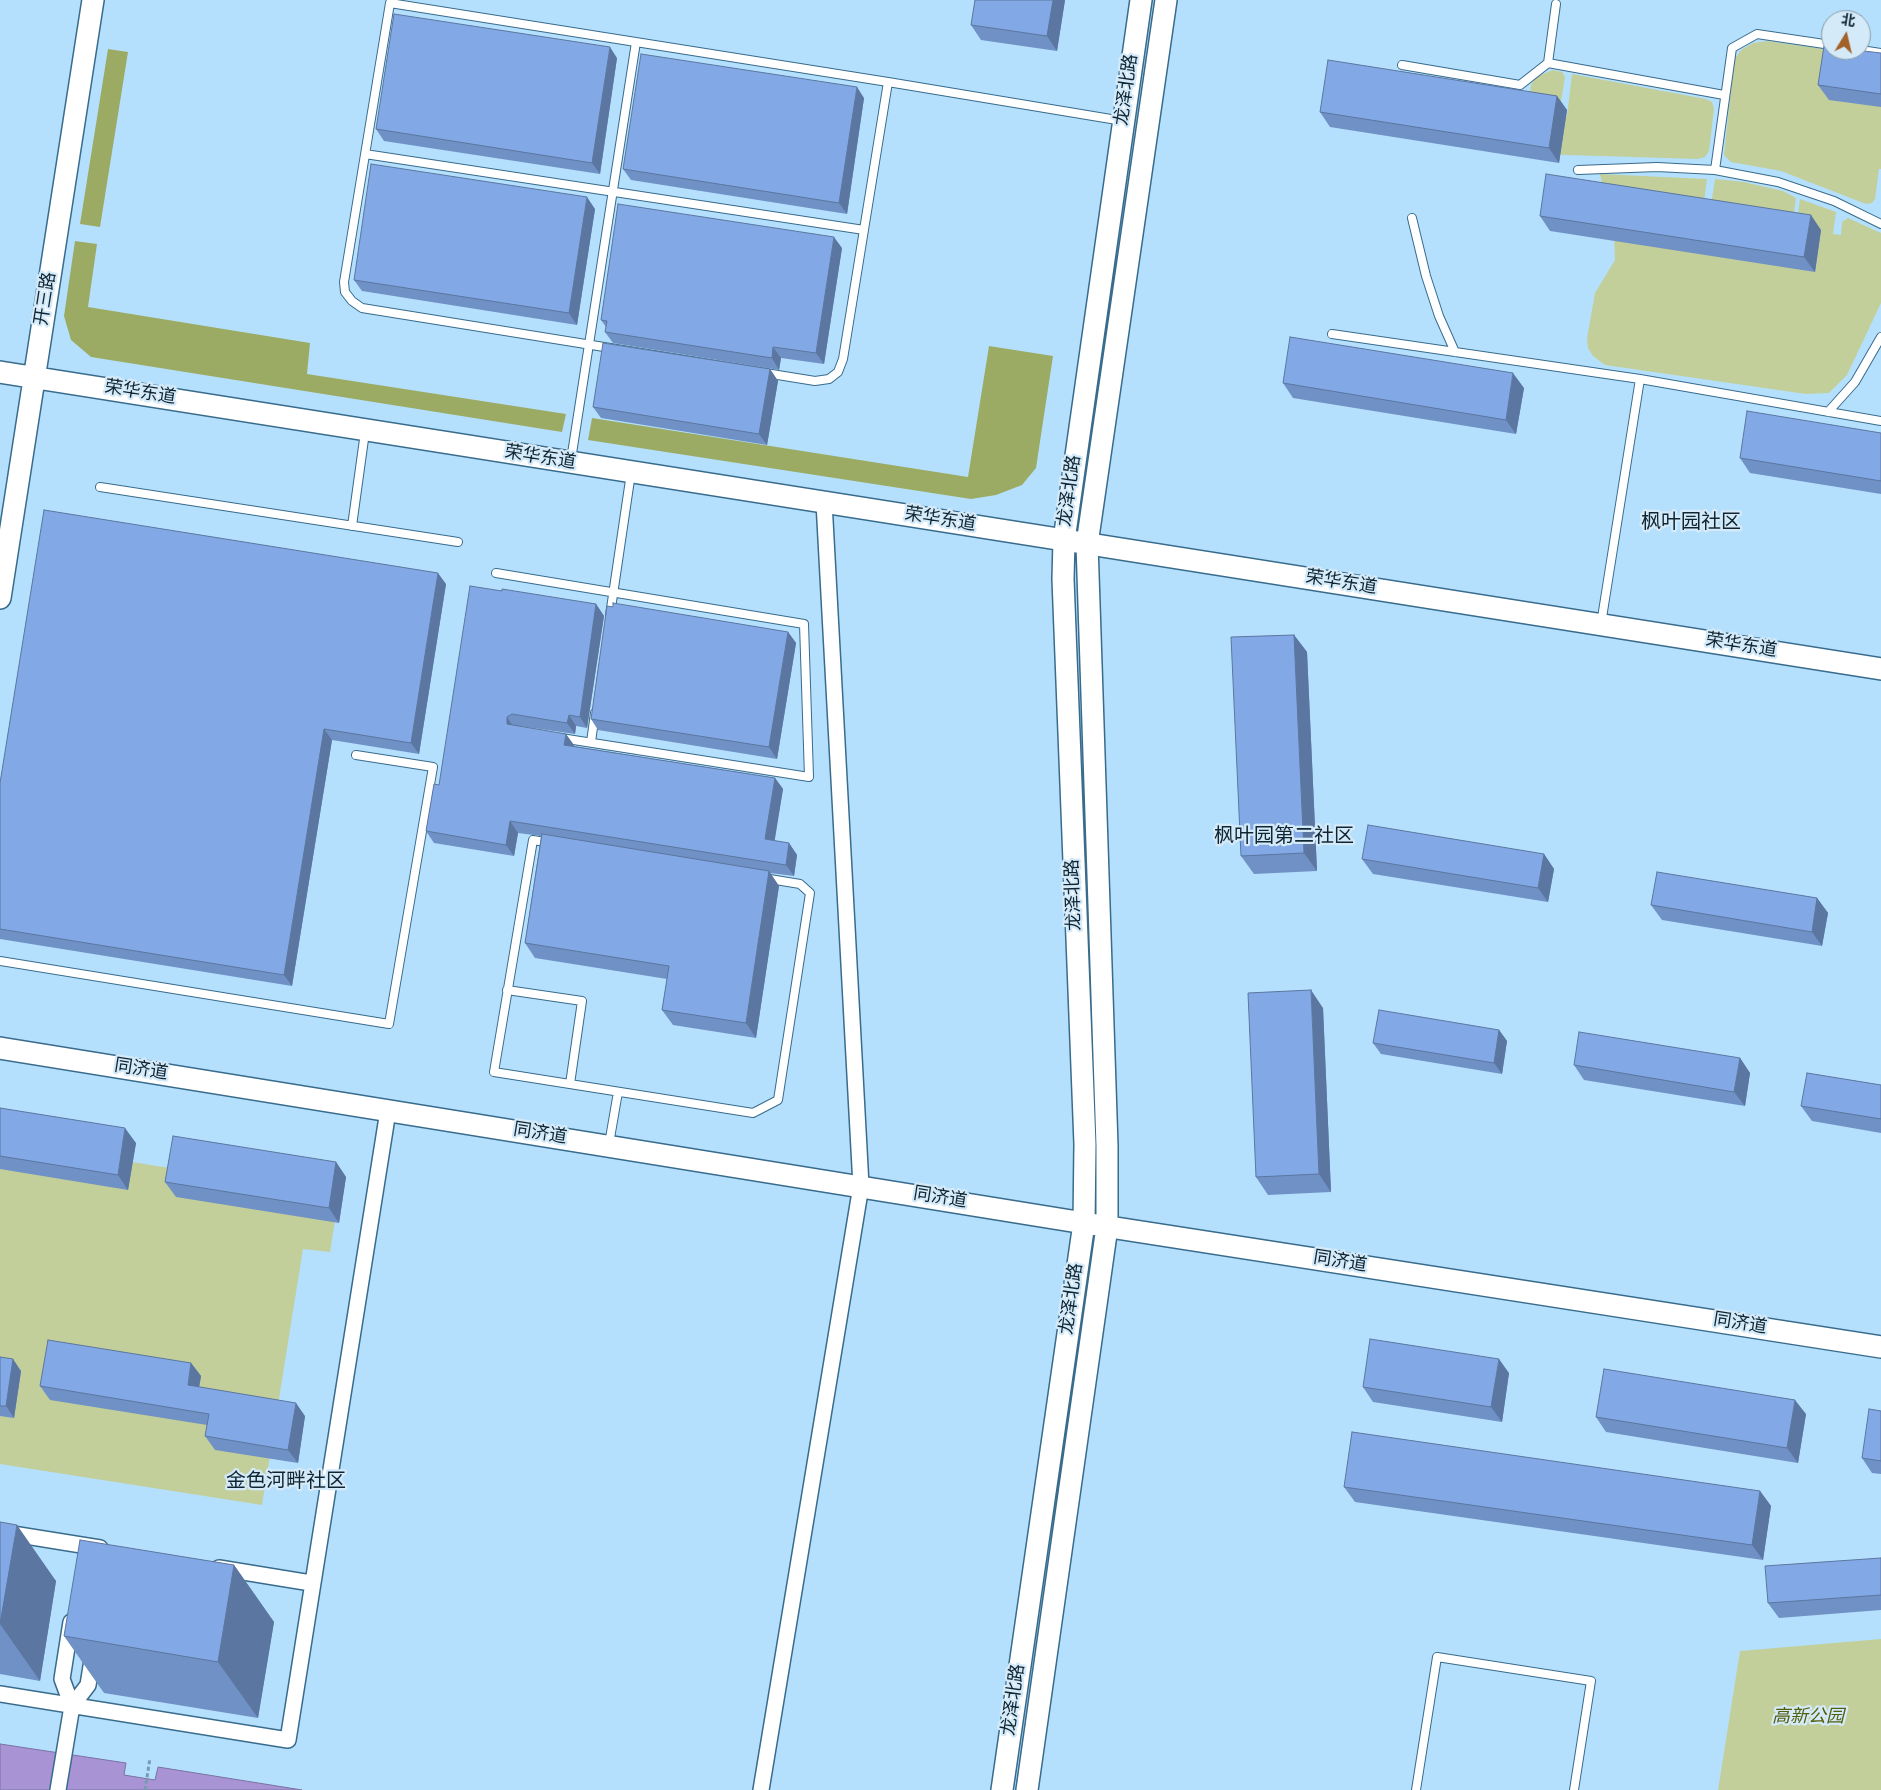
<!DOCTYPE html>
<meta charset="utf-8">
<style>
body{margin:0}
#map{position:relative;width:1881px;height:1790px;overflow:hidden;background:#b5e0fd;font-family:Spectral,"Noto Sans SC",serif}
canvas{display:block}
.north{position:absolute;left:1821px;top:10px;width:50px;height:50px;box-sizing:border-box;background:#d5eaf9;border:1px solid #869ba9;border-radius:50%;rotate:9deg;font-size:14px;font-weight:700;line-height:20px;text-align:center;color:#0f2532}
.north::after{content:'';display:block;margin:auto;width:18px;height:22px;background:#a2622a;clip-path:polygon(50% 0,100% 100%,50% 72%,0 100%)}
</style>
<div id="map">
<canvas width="1881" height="1790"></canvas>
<div class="north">北</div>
</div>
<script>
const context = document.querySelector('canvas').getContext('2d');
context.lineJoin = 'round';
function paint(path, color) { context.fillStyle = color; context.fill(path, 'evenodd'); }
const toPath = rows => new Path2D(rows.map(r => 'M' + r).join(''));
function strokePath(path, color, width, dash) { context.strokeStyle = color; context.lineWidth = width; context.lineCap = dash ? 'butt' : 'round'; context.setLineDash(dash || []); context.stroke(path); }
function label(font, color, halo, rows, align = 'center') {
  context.font = font + ' Spectral,"Noto Sans SC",serif'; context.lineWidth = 4.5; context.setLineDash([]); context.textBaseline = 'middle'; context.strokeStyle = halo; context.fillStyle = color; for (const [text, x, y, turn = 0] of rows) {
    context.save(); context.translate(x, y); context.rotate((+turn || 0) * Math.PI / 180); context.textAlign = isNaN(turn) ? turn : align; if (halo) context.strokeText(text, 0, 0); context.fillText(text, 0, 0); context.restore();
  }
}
const green = toPath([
 [1767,41,1881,57,1881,169,1879,169,1875,199,1872,203,1866,204,1781,171,1731,162,1724,155,1734,60,1741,50,1753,43],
 [1553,70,1562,72,1565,77,1559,114,1567,116,1572,74,1706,99,1712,102,1714,109,1709,151,1705,157,1698,159,1535,154,1524,143,1531,85,1536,77],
 [1600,174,1707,179,1703,209,1710,211,1715,179,1744,182,1783,191,1796,198,1793,221,1797,222,1800,199,1836,212,1833,234,1841,235,1842,222,1848,218,1881,233,1881,303,1847,375,1829,393,1806,394,1605,365,1593,356,1588,348,1587,338,1595,293,1615,260,1614,235],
 [0,1141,339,1195,330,1252,303,1249,262,1505,0,1464],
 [1881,1639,1881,1790,1718,1790,1740,1651]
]);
const forest = toPath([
 [108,49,128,52,100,227,80,224],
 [75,241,97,244,88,307,310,343,307,374,566,414,562,432,91,357,71,340,64,316],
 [989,346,1053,356,1036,468,1022,485,996,495,971,499,588,440,592,418,968,477]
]);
const water = toPath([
 [0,1744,126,1763,124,1775,155,1780,158,1767,302,1790,0,1790,0,1744]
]);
const path = toPath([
 [145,1790,150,1758]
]);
const lane = toPath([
 [390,3,888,82,843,359,838,372,829,379,815,381,362,308,352,301,345,292,344,282,390,3],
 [1556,4,1548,63,1724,95],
 [1861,50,1881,53],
 [1402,65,1520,85,1548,63],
 [888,82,1123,121],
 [365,154,864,230],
 [1578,170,1657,167,1715,170,1778,182,1834,201,1881,224],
 [1715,170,1732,48,1757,34,1831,45],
 [1412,218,1426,276,1439,316,1455,352],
 [1332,334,1640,379,1881,421],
 [1828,412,1855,382,1881,337],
 [571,460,636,42],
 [100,487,458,542],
 [352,526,365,432],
 [496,573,804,624,809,777,561,738],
 [610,615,631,473],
 [1601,624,1640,379],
 [591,742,595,713],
 [533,840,800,884,810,893,778,1100,753,1113,494,1072,533,840],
 [0,961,389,1024,433,767,356,755],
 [507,990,582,1001,570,1084],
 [609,1144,618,1092],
 [1416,1790,1437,1657,1591,1681,1574,1790]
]);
const street = toPath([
 [0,1532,100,1548],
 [219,1568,311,1583],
 [71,1622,62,1679,72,1706],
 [0,1694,288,1740,388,1111],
 [58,1790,72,1706,88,1685,93,1654],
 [761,1790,861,1186,824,502]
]);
const secondary = toPath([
 [0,372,1881,669],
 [0,598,93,0],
 [0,1048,1084,1223,1881,1347],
 [1002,1790,1084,1223,1085,1144,1063,579,1064,540,1141,0],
 [1027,1790,1107,1227,1107,1146,1087,544,1166,0]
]);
const wall = toPath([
 [1065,0,1057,51,981,40,971,25],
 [1881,53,1881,107,1829,100,1818,85],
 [617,58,600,174,384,141,376,129],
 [1557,96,1567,110,1559,163,1330,127,1320,112],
 [864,98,847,214,631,180,623,169],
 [595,209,577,325,362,291,354,280],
 [1540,216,1821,230,1815,272,1550,231],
 [842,248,824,364,781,358,779,370,613,343,605,332,606,327,601,320],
 [770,369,778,381,767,445,601,418,593,407],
 [1283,383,1524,388,1516,434,1293,398],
 [1881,433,1881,494,1750,473,1740,458],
 [446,584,419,754,332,740,292,986,0,939,0,783],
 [502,591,596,604,604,616,587,728,576,726,575,734,519,726,574,745,573,746,775,778,783,789,774,841,789,843,797,855,794,876,770,873,779,886,756,1038,673,1025,662,1010,667,979,535,958,525,943,541,836,518,833,514,856,434,843,426,831,439,785],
 [788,632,796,643,777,759,598,730,591,719],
 [1294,635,1307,652,1317,871,1254,874,1241,856],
 [1544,854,1554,869,1548,902,1373,874,1362,859],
 [1817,898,1828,913,1822,946,1662,920,1651,905],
 [1323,1008,1331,1192,1268,1195,1256,1177],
 [1499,1030,1507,1041,1502,1074,1381,1054,1373,1043],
 [1740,1058,1750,1073,1745,1106,1584,1080,1574,1065],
 [1881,1085,1881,1133,1812,1121,1801,1106],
 [0,1108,136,1143,128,1190,0,1169],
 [336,1162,346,1177,339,1223,176,1197,165,1182],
 [0,1357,21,1371,14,1418,0,1416],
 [191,1363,201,1376,199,1387,305,1416,298,1463,215,1450,205,1436,207,1425,50,1400,40,1386],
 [1509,1373,1502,1422,1373,1402,1363,1387],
 [1881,1411,1881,1474,1872,1473,1862,1458],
 [1806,1414,1798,1463,1606,1432,1596,1417],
 [1344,1487,1760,1491,1771,1506,1763,1560,1355,1502],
 [0,1522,56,1581,40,1681,0,1674],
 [1881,1558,1881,1610,1779,1618,1768,1603],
 [234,1565,274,1622,258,1718,104,1693,64,1636]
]);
const shadedWall = toPath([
 [1053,0,1065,0,1057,51,1047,36],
 [610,47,617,58,600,174,592,163],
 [857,87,864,98,847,214,839,203],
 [1557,96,1567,110,1559,163,1549,148],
 [587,197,595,209,577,325,569,313],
 [1811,215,1821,230,1815,272,1804,257],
 [834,237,842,248,824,364,816,353],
 [773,347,781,358,779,370,772,358],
 [770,369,778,381,767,445,759,434],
 [1513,373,1524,388,1516,434,1506,420],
 [438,573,446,584,419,754,411,743],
 [596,604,604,616,587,728,580,717],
 [788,632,796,643,777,759,769,747],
 [1294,635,1307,652,1317,871,1304,853],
 [569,715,576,726,575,734,567,723],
 [507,717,514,728,507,724],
 [324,729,332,740,292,986,284,975],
 [566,734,574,745,572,756,564,745],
 [775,778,783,789,773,851,765,839],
 [510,821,518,833,514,856,506,845],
 [789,843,797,855,794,876,786,865],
 [1544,854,1554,869,1548,902,1538,888],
 [769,871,779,886,756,1038,746,1023],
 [1817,898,1828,913,1822,946,1812,932],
 [1311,990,1323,1008,1331,1192,1319,1174],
 [1499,1030,1507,1041,1502,1074,1494,1063],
 [1740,1058,1750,1073,1745,1106,1734,1092],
 [125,1128,136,1143,128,1190,118,1175],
 [336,1162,346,1177,339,1223,329,1208],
 [13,1359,21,1371,14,1418,6,1406],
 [1499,1359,1509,1373,1502,1422,1491,1407],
 [191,1363,201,1376,197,1399,188,1385],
 [1795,1400,1806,1414,1798,1463,1787,1448],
 [296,1403,305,1416,298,1463,288,1450],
 [1760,1491,1771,1506,1763,1560,1752,1545],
 [17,1525,56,1581,40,1681,0,1624],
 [234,1565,274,1622,258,1718,218,1662]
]);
const building = toPath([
 [975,0,1053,0,1047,36,971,25,975,0],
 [394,14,610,47,592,163,376,129,394,14],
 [1824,46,1831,47,1831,50,1855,50,1881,53,1881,94,1818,85,1824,46],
 [641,54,857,87,839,203,623,169,641,54],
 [1328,60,1557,96,1549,148,1320,112,1328,60],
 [371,164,587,197,569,313,354,280,371,164],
 [1546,174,1811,215,1804,257,1540,216,1546,174],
 [618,204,834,237,816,353,773,347,772,358,605,332,607,321,601,320,618,204],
 [1290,337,1513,373,1506,420,1283,383,1290,337],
 [603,343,770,369,759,434,593,407,603,343],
 [1747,411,1881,433,1881,481,1740,458,1747,411],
 [44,510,438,573,411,743,324,729,284,975,0,929,0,783,44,510],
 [470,586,502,591,502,589,596,604,580,717,569,715,567,723,512,714,507,717,507,724,566,734,564,745,775,778,765,839,789,843,786,865,510,821,506,845,426,831,434,784,439,785,470,586],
 [613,603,788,632,769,747,591,719,607,606,613,607,613,603],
 [1294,635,1304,853,1241,856,1231,637,1294,635],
 [1368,825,1544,854,1538,888,1362,859,1368,825],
 [542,834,769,871,746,1023,662,1010,669,966,525,943,542,834],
 [1657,872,1817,898,1812,932,1651,905,1657,872],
 [1311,990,1319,1174,1256,1177,1248,993,1311,990],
 [1379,1010,1499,1030,1494,1063,1373,1043,1379,1010],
 [1579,1032,1740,1058,1734,1092,1574,1065,1579,1032],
 [1807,1073,1881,1085,1881,1119,1801,1106,1807,1073],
 [0,1108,125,1128,118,1175,0,1156,0,1108],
 [173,1136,336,1162,329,1208,165,1182,173,1136],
 [1370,1339,1499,1359,1491,1407,1363,1387,1370,1339],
 [48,1340,191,1363,188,1385,296,1403,288,1450,205,1436,209,1414,40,1386,48,1340],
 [0,1357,13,1359,6,1406,0,1406,0,1357],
 [1604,1369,1795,1400,1787,1448,1596,1417,1604,1369],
 [1869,1409,1881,1411,1881,1461,1862,1458,1869,1409],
 [1352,1432,1760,1491,1752,1545,1344,1487,1352,1432],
 [0,1522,17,1525,0,1624,0,1522],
 [80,1540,234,1565,218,1662,64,1636,80,1540],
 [1881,1558,1881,1595,1768,1603,1765,1566,1881,1558]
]);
const streetNames = [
 ["龙泽北路",1128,90,-82],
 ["开三路",47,299,-81],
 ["荣华东道",140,394,9],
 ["荣华东道",540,459,9],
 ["龙泽北路",1071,491,-82],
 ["荣华东道",940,521,9],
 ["荣华东道",1341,584,9],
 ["荣华东道",1741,647,9],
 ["龙泽北路",1075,895,-92],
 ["同济道",141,1071,9],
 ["同济道",540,1135,9],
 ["同济道",940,1199,9],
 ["同济道",1340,1263,9],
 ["龙泽北路",1073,1299,-82],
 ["同济道",1740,1325,9],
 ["龙泽北路",1015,1700,-82]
];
const parkNames = [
 ["高新公园",1808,1718]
];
const quarterNames = [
 ["枫叶园社区",1691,524],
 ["枫叶园第二社区",1284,838],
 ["金色河畔社区",286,1483]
];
paint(green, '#c2cf9a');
paint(forest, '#9bab64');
paint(water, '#a893d4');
strokePath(water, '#7a72a3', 1);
strokePath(lane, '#386b8c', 10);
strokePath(street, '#386b8c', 18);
strokePath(secondary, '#386b8c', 24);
strokePath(path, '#779bb2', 3, [4, 2.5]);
strokePath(lane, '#fff', 8);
strokePath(street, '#fff', 15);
strokePath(secondary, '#fff', 21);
paint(wall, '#7091c5');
paint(shadedWall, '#5b76a0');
paint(building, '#82a9e5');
strokePath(building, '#5b76a0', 1);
label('18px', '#0f2532', '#d5eaf9', streetNames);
label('italic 18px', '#525f0d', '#d5eaf9', parkNames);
label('20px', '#0f2532', '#d5eaf9', quarterNames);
</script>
